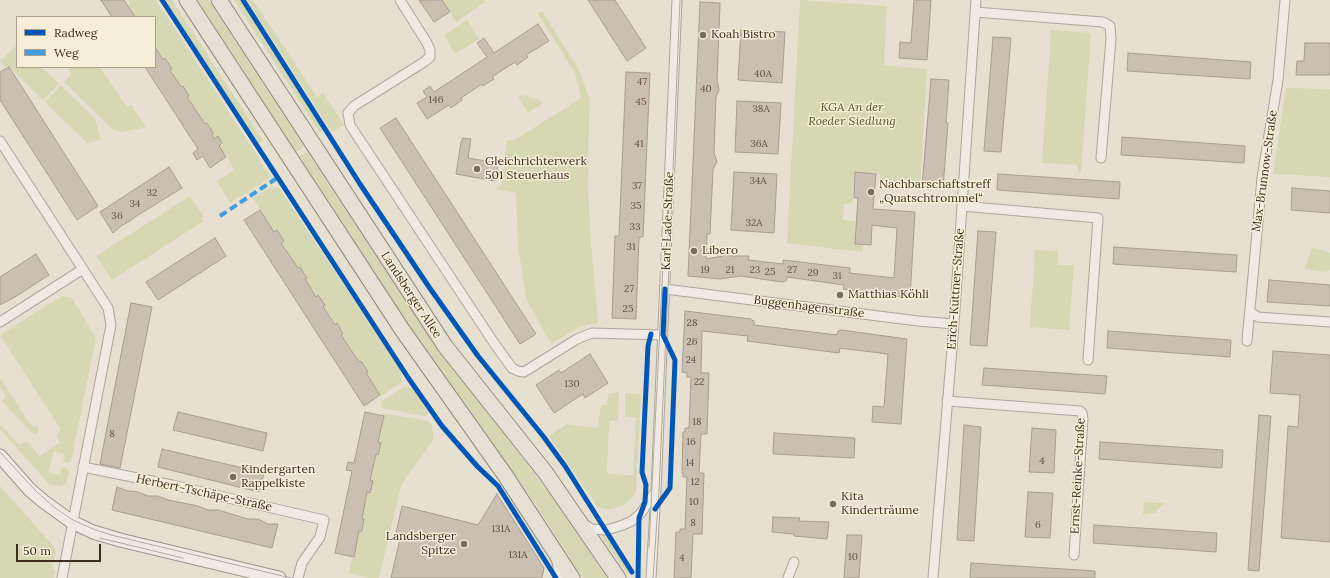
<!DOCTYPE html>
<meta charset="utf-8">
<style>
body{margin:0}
#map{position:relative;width:1330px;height:578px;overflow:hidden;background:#e7e0d1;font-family:Lora,serif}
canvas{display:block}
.legend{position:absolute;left:16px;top:16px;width:140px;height:52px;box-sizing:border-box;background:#f7eed8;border:1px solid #ada18e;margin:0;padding:5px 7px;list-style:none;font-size:12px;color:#3d2e20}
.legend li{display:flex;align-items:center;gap:8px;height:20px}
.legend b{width:20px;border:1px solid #ada18e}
.scale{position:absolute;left:16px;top:544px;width:85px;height:18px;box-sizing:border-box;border:2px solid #3d2e20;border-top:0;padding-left:5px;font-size:12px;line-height:14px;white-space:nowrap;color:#3d2e20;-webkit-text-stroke:3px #f7eed8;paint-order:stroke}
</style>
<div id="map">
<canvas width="1330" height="578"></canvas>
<ul class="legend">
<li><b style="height:5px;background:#0057b8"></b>Radweg</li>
<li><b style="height:5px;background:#3f9de0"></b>Weg</li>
</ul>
<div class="scale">50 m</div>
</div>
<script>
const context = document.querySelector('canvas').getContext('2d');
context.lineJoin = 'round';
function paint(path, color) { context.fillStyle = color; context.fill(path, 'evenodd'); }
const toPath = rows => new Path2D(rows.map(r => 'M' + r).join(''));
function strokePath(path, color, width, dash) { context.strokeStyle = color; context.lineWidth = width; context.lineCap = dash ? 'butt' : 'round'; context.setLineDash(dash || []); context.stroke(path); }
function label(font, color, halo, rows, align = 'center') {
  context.font = font + ' Lora,serif'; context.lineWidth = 3; context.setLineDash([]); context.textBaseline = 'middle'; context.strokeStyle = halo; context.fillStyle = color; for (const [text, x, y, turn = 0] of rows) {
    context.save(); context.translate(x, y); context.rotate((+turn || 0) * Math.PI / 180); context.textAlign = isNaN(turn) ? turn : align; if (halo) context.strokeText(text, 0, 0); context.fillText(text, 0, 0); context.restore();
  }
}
const green = toPath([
 [128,0,156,0,271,177,230,203,217,181,234,170,231,163,212,135,213,133,207,123,205,124,187,97,189,96,183,86,181,87,170,70,172,69,165,58,163,60,155,47,155,17,135,17,128,5,130,4],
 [165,0,172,0,263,141,258,144],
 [197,0,208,0,304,147,296,152],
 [234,0,240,0,323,130,320,133],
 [247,0,253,0,317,97,323,93,344,125,332,132],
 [442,0,484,0,485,2,456,22],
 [800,0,887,6,884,65,927,69,920,186,879,183,880,174,855,173,853,202,844,204,843,220,856,221,855,244,863,245,862,252,787,243],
 [542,11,578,68,590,100,589,116,588,191,591,242,598,323,582,326,574,330,551,344,529,304,526,297,518,246,516,193,495,189,501,185,507,140,513,141,581,98,575,73,538,14],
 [467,20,479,39,455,54,444,35],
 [1051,30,1091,33,1081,172,1079,172,1077,165,1042,163],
 [17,45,17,67,41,67,59,84,43,100,8,66,5,68,0,61],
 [68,67,100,67,127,107,131,105,146,127,128,131,121,132,112,129,64,82,71,75],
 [61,85,95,119,101,140,87,143,45,102],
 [1286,88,1330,89,1330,177,1273,174],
 [524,95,539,100,543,103,528,113,518,96],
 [307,152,434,343,550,494,607,578,583,578,537,506,409,325,362,253,299,156],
 [272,187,279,188,400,369,402,379,401,383,381,396,366,373,368,372,361,362,359,362,341,335,343,334,337,324,335,325,323,307,325,305,319,296,316,297,305,279,307,278,300,267,298,268,253,198],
 [190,196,204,217,202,219,204,221,112,280,96,256],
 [1313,247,1330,253,1330,270,1324,272,1304,269],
 [1035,250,1058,251,1058,265,1074,265,1069,330,1030,327],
 [62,296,72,298,96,338,71,461,68,463,63,462,65,454,54,451,48,472,60,475,62,467,68,469,69,471,66,483,61,486,52,485,48,483,0,429,0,424,18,444,23,444,25,442,30,444,39,456,60,443,56,436,60,431,60,428,0,335],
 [0,378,30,424,35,427,38,425,38,430,37,433,35,434,31,432,2,401,6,396,0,387],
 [404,387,412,388,428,412,428,415,424,416,382,408,381,406,382,401],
 [619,392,618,421,609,421,607,473,633,476,636,417,626,417,625,414,625,393,641,394,636,491,633,497,622,506,611,509,605,509,596,505,549,436,567,424,598,428,601,405,607,405,608,394],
 [382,413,428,421,432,425,433,435,433,440,408,475,401,486,379,578,368,578,349,573,359,531,362,531,364,519,362,519,367,492,370,493,370,480,376,454,378,455,381,443,378,442,384,417,382,416],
 [0,486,56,549,52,569,55,570,54,578,0,578],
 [1144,502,1164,503,1155,513,1143,515],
 [603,535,606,535,630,570,628,575,601,536]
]);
const building = toPath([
 [101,0,124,0,135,17,112,17,101,0],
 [419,0,442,0,450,12,434,22,419,0],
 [588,0,615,0,646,48,627,61,588,0],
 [914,0,931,0,927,60,899,58,900,42,911,43,914,0],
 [700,2,720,3,717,82,718,84,719,90,716,97,714,153,717,162,713,169,710,234,707,234,706,259,723,256,725,253,730,256,749,256,748,260,783,264,783,260,850,268,850,273,894,278,897,228,872,225,871,245,855,244,858,198,854,198,855,172,876,174,873,209,915,212,910,298,843,289,844,285,787,277,786,281,782,282,741,276,720,279,688,276,700,2],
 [538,24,549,41,526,55,528,57,517,65,515,62,492,77,494,79,483,86,482,84,461,98,462,100,451,108,449,105,427,119,417,103,427,97,423,91,430,86,434,92,487,57,477,43,484,38,494,53,538,24],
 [741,30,785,32,782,83,738,80,741,30],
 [993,37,1011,38,1001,152,984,151,993,37],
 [1305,43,1330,43,1330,75,1296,75,1297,61,1304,61,1305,43],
 [155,47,163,60,165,58,172,69,170,70,181,87,183,86,189,96,187,97,205,124,207,123,213,133,212,135,214,139,218,136,222,143,219,146,226,157,210,168,203,156,197,160,193,153,198,149,145,67,155,67,155,47],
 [1128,53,1251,62,1250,79,1127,71,1128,53],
 [9,67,98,206,77,220,0,100,0,72,9,67],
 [626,72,650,73,643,237,639,237,636,319,612,318,615,236,619,236,626,72],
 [931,79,949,80,946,123,948,123,943,188,922,186,931,79],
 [737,101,781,103,778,154,735,152,737,101],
 [396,118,536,334,520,344,380,128,396,118],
 [1122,137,1245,146,1244,163,1121,155,1122,137],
 [463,138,471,139,468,158,498,163,495,181,456,174,461,142,463,138],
 [169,167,182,188,138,215,130,221,121,226,113,233,100,212,169,167],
 [734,172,777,174,774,233,731,230,734,172],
 [998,174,1120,182,1119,199,997,190,998,174],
 [1292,188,1330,191,1330,213,1291,210,1292,188],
 [260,210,274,232,277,230,284,241,281,243,298,268,300,267,307,278,305,279,316,297,318,295,325,305,323,307,335,325,337,323,343,334,341,335,359,362,361,361,368,372,366,373,380,395,364,406,244,220,260,210],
 [978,231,996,232,987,346,970,345,978,231],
 [215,238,226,256,158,300,146,282,215,238],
 [1114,247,1237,255,1236,272,1113,264,1114,247],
 [36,254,49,275,15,297,0,305,0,277,36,254],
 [1269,280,1330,285,1330,306,1267,302,1269,280],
 [131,303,152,307,120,468,100,464,131,303],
 [685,311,751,319,751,320,754,321,754,325,837,335,838,331,841,330,907,339,901,424,872,422,873,406,884,407,888,354,840,348,839,353,747,341,748,336,702,331,701,373,709,373,707,434,701,434,699,473,704,473,702,534,693,534,691,578,674,578,676,532,680,532,680,529,685,529,687,477,683,477,683,473,682,473,683,432,685,432,685,428,689,428,691,377,687,377,687,373,682,372,685,311],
 [1108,331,1231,340,1230,357,1107,348,1108,331],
 [1273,351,1330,355,1330,542,1281,538,1288,426,1298,427,1300,395,1270,393,1273,351],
 [590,354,608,383,585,398,583,394,554,413,536,385,559,370,561,373,590,354],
 [984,368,1107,376,1105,394,982,385,984,368],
 [178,412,267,433,263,451,173,430,178,412],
 [365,412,384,416,378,442,381,443,378,455,376,454,370,480,373,481,370,493,367,492,362,519,364,519,362,531,359,531,354,557,335,553,352,471,346,470,348,462,354,463,365,412],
 [1259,415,1271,416,1259,571,1248,570,1259,415],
 [964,425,981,427,974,541,957,540,964,425],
 [1032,428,1056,430,1054,473,1029,472,1032,428],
 [774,433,855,438,854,458,773,454,774,433],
 [1100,442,1223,450,1222,468,1099,459,1100,442],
 [162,449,264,473,259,492,158,467,162,449],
 [117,487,128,491,138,492,148,496,158,496,168,500,198,506,208,510,218,510,248,519,258,519,268,524,278,524,272,548,112,510,117,487],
 [1028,492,1053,493,1050,538,1025,537,1028,492],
 [497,494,544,568,542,578,391,578,401,534,396,533,402,506,478,525,497,494],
 [773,517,800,518,799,521,829,522,827,539,794,536,794,534,772,532,773,517],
 [1094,525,1217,533,1216,552,1093,543,1094,525],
 [847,535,862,535,859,578,844,578,847,535],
 [971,563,1095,571,1095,578,970,578,971,563]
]);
const street = toPath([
 [400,0,427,43,430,50,430,57,424,62,354,106,348,113,350,125,494,343,512,368,518,371,524,372,577,339,592,333,663,335],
 [975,12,1103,22,1110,26,1111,39,1101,158],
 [0,141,108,308,111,325,62,578],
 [962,206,1098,218,1088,360],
 [665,289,918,321,954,324],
 [1250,312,1258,317,1330,322],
 [0,322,83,269],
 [1247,341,1262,178,1278,80,1285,0],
 [947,401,1080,411,1082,413,1083,419,1074,555],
 [83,467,172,485,324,520,320,537,302,563,298,578],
 [582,523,592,529,607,530,623,525,632,521,641,513,656,491],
 [651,578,656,490,677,0],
 [788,578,794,562],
 [933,578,954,324,976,0]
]);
const secondary = toPath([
 [0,456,30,490,43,501,72,522,93,532,120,540,279,578],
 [557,555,560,565,560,578]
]);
const primary = toPath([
 [187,0,403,331,505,475,572,578],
 [219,0,445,346,545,472,618,578]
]);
const tram = toPath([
 [0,452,36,491,55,508,73,520,93,529,111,535,291,578],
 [100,538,183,558],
 [649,547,664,246],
 [653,578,659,490,668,289,680,0]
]);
const quiet = toPath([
 [220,216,277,178]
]);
const cycleway = toPath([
 [162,0,409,379,442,426,477,466,498,486,556,578],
 [243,0,360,184,429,287,478,356,543,436,565,466,632,572],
 [655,509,670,488,675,360,663,335,665,289],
 [638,578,639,518,645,502,646,485,642,472,648,346,651,334]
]);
const markers = [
 [703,35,4,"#786c5e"],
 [477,169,4,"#786c5e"],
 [871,192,4,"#786c5e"],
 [694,251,4,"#786c5e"],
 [840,295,4,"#786c5e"],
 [233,477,4,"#786c5e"],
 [833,504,4,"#786c5e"],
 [464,544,4,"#786c5e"]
];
const numberNames = [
 ["40A",763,74],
 ["47",642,82],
 ["40",706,89],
 ["146",436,100],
 ["45",641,102],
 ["38A",761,109],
 ["41",639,144],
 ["36A",759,144],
 ["34A",758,181],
 ["37",637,186],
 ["32",152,193],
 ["34",135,204],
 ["35",636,206],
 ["36",117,216],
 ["32A",754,223],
 ["33",635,227],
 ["31",631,247],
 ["19",705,270],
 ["21",730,270],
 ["23",755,270],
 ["27",792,270],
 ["25",770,272],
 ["29",813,273],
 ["31",837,276],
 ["27",629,289],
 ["25",628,309],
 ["28",692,323],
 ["26",692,342],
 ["24",691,360],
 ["22",699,382],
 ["130",572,384],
 ["18",697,422],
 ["8",112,434],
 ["16",691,442],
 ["4",1042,461],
 ["14",690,463],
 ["12",695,482],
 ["10",694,502],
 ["8",693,523],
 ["6",1038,525],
 ["131A",501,529],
 ["131A",518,555],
 ["10",853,557],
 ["4",682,558]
];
const poiNames = [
 ["Koah Bistro",711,35],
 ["Gleichrichterwerk",485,162],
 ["501 Steuerhaus",485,176],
 ["Nachbarschaftstreff",879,185],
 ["„Quatschtrommel“",879,199],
 ["Libero",702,251],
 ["Matthias Köhli",848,295],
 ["Kindergarten",241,470],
 ["Rappelkiste",241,484],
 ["Kita",841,497],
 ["Kinderträume",841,511],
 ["Landsberger",456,537,"right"],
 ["Spitze",456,551,"right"]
];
const parkNames = [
 ["KGA An der",852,108],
 ["Roeder Siedlung",852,122]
];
const streetNames = [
 ["Max-Brunnow-Straße",1265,171,-82],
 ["Karl-Lade-Straße",668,221,-88],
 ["Erich-Kuttner-Straße",956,289,-86],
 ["Landsberger Allee",411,295,57],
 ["Buggenhagenstraße",809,307,7],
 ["Ernst-Reinke-Straße",1078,476,-87],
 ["Herbert-Tschäpe-Straße",204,493,12]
];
paint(green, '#d6d7b3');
paint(building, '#cbbfb2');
strokePath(building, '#a89c90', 1);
strokePath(street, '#ada599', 11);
strokePath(secondary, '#9c958a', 15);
strokePath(primary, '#928b80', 17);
strokePath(street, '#efebe3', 9);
strokePath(secondary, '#efebe3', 13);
strokePath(primary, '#e6e1d4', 15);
strokePath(tram, '#afaaa2', 1);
strokePath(quiet, '#3f9de0', 4, [8, 4]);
strokePath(cycleway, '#0057b8', 5);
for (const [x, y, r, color] of markers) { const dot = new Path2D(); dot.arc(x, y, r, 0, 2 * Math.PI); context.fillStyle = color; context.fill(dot); strokePath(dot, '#f7eed8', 1.5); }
label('10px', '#605244', null, numberNames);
label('12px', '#3d2e20', '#f7eed8', poiNames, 'left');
label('italic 12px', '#4d5a26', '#f7eed8', parkNames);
label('12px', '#3d2e20', '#f7eed8', streetNames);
</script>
